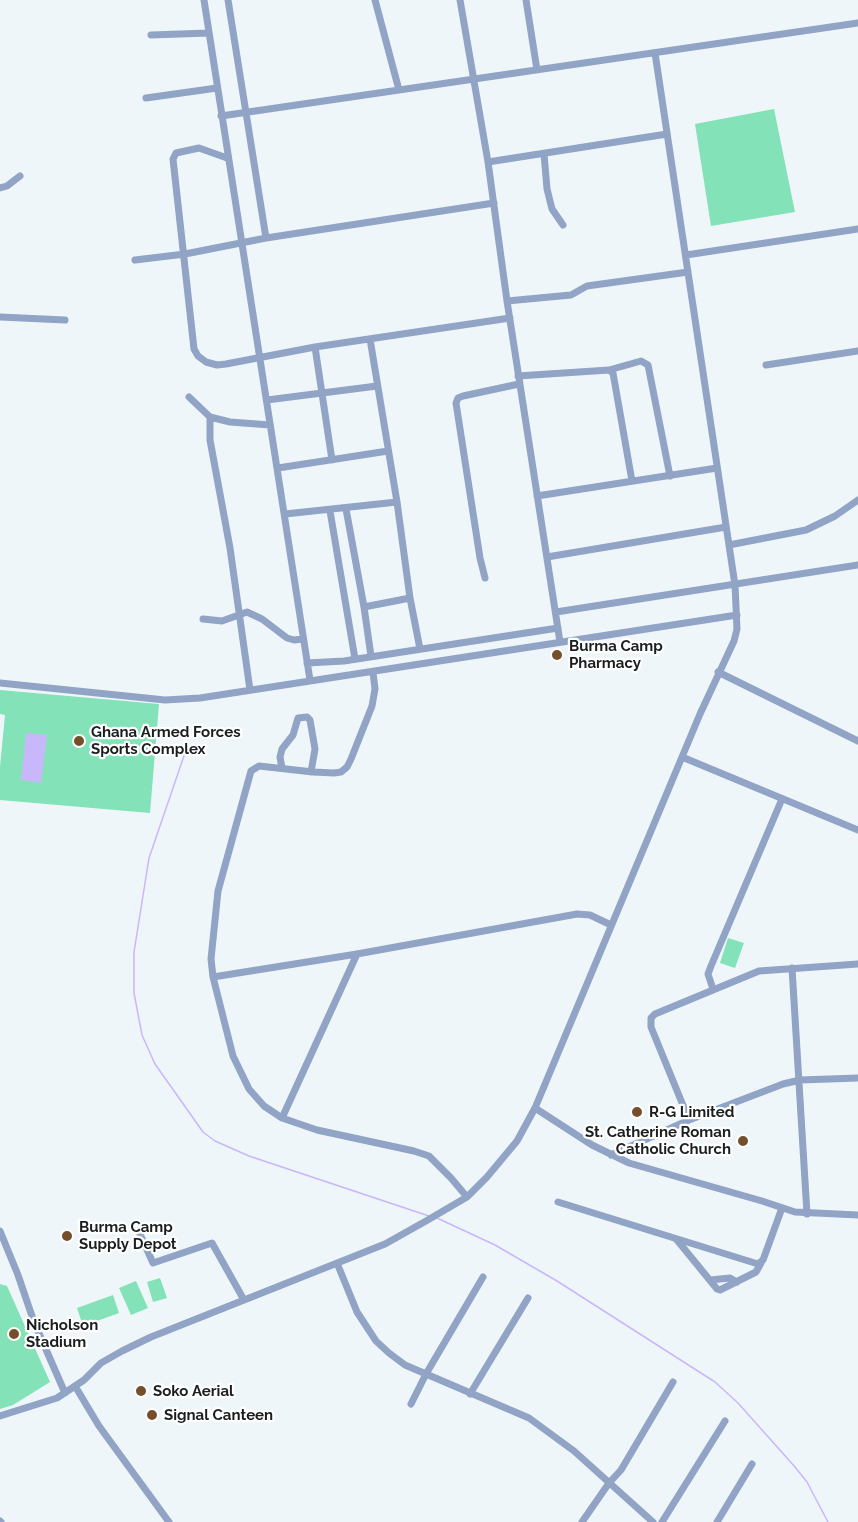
<!DOCTYPE html>
<style>
body{margin:0}
canvas{display:block;background:#eef6fa}
</style>
<canvas width="858" height="1522"></canvas>
<script>
const context = document.querySelector('canvas').getContext('2d');
context.lineJoin = 'round';
function paint(path, color) { context.fillStyle = color; context.fill(path, 'evenodd'); }
const toPath = rows => new Path2D(rows.map(r => 'M' + r).join(''));
function strokePath(path, color, width, dash) { context.strokeStyle = color; context.lineWidth = width; context.lineCap = dash ? 'butt' : 'round'; context.setLineDash(dash || []); context.stroke(path); }
function label(font, color, halo, rows, align = 'center') {
  context.font = font + ' Raleway,sans-serif'; context.lineWidth = 4.5; context.setLineDash([]); context.textBaseline = 'middle'; context.strokeStyle = halo; context.fillStyle = color; for (const [text, x, y, turn = 0] of rows) {
    context.save(); context.translate(x, y); context.rotate((+turn || 0) * Math.PI / 180); context.textAlign = isNaN(turn) ? turn : align; if (halo) context.strokeText(text, 0, 0); context.fillText(text, 0, 0); context.restore();
  }
}
const green = toPath([
 [774,109,795,212,711,226,695,124],
 [0,690,159,704,150,813,0,800,0,767,5,715,0,714],
 [728,938,744,943,735,968,720,963],
 [160,1278,167,1298,153,1302,147,1282],
 [136,1281,148,1308,131,1315,119,1288],
 [0,1284,7,1286,50,1382,13,1405,0,1409],
 [113,1295,119,1313,83,1326,77,1308]
]);
const water = toPath([
 [26,733,47,735,41,783,21,780]
]);
const stream = toPath([
 [186,750,149,858,134,952,134,993,142,1035,155,1064,203,1132,215,1141,249,1156,429,1216],
 [437,1218,495,1245,557,1281,715,1382,738,1403,795,1467,807,1482,828,1522]
]);
const street = toPath([
 [204,0,310,680],
 [228,0,266,238],
 [375,0,399,90],
 [460,0,488,162,507,301,560,642],
 [526,0,537,70],
 [151,35,209,33],
 [146,98,217,88],
 [221,116,858,23],
 [544,154,547,189,552,209,563,225],
 [227,158,199,148,176,153,173,159,194,349,198,356,206,362,217,365,226,364,315,347,510,318],
 [488,162,667,134],
 [0,188,7,186,20,176],
 [686,255,858,229],
 [135,260,185,254,266,238,494,203],
 [507,301,571,295,587,286,688,272],
 [0,317,65,320],
 [370,339,397,502,410,598,364,607,371,656],
 [315,347,332,460],
 [766,365,858,351],
 [609,370,641,361,648,365,670,476],
 [518,376,609,370,613,373,632,481],
 [189,397,210,417,230,422,270,425],
 [267,400,377,386],
 [210,417,210,440,230,548,250,690],
 [278,468,388,451],
 [537,496,717,468],
 [346,509,364,607],
 [330,511,355,659],
 [285,514,397,502],
 [729,545,806,530,835,516,858,500],
 [547,557,726,527],
 [485,578,480,558,456,403,458,398,463,396,519,384],
 [410,598,420,649],
 [556,612,858,565],
 [203,619,222,621,247,612,262,619,287,638,294,640,303,639],
 [307,663,344,661,558,628],
 [373,672,375,689,372,706,351,759,347,767,341,772,334,773,313,772,259,766,251,771,218,891,211,959,213,977,233,1056,249,1089,264,1106,282,1118,317,1130,414,1151,429,1156,451,1178,467,1197],
 [718,672,858,741],
 [0,683,165,700,200,698,737,615],
 [682,757,858,830],
 [282,768,280,757,282,749,293,735,298,718,307,717,310,720,315,749,311,772],
 [792,968,807,1214],
 [213,977,357,954,577,914,590,915,611,925],
 [713,989,708,974,711,966,782,799],
 [535,1108,592,1145,629,1163,762,1201,795,1212,858,1215],
 [282,1118,357,954],
 [689,1120,651,1027,651,1018,655,1014,759,971,858,964],
 [611,1155,689,1120,783,1084,800,1080,858,1078],
 [558,1202,758,1264,763,1260,782,1208],
 [0,1231,18,1275,34,1322,65,1393],
 [139,1232,153,1263,212,1243,244,1300],
 [677,1240,717,1289,720,1290,756,1272,761,1263],
 [337,1263,357,1312,376,1341,389,1353,405,1365,529,1418,574,1451,653,1522],
 [710,1280,730,1278,737,1282],
 [75,1386,99,1426,169,1522],
 [470,1394,528,1298],
 [411,1404,426,1374,483,1277],
 [0,1416,57,1398,84,1380,101,1363,122,1351,151,1337,385,1244,426,1221,467,1197,487,1177,517,1141,535,1108,700,714,734,641,737,629,735,585,655,53],
 [0,1521,1,1522],
 [582,1522,609,1483,621,1470,673,1382],
 [662,1522,725,1421],
 [717,1522,752,1464]
]);
const markers = [
 [557,655,6,"#754f2b"],
 [79,741,6,"#754f2b"],
 [637,1112,6,"#754f2b"],
 [743,1141,6,"#754f2b"],
 [67,1236,6,"#754f2b"],
 [14,1334,6,"#754f2b"],
 [141,1391,6,"#754f2b"],
 [152,1415,6,"#754f2b"]
];
const poiNames = [
 ["Burma Camp",569,646],
 ["Pharmacy",569,663],
 ["Ghana Armed Forces",91,732],
 ["Sports Complex",91,749],
 ["R-G Limited",649,1112],
 ["St. Catherine Roman",731,1132,"right"],
 ["Catholic Church",731,1149,"right"],
 ["Burma Camp",79,1227],
 ["Supply Depot",79,1244],
 ["Nicholson",26,1325],
 ["Stadium",26,1342],
 ["Soko Aerial",153,1391],
 ["Signal Canteen",164,1415]
];
paint(green, '#83e2b7');
paint(water, '#c9b7fc');
strokePath(stream, '#c9b7fc', 1.5);
strokePath(street, '#91a4c6', 7);
for (const [x, y, r, color] of markers) { const dot = new Path2D(); dot.arc(x, y, r, 0, 2 * Math.PI); context.fillStyle = color; context.fill(dot); strokePath(dot, '#fff', 2); }
label('bold 15px', '#1b1e1f', '#fff', poiNames, 'left');
</script>
